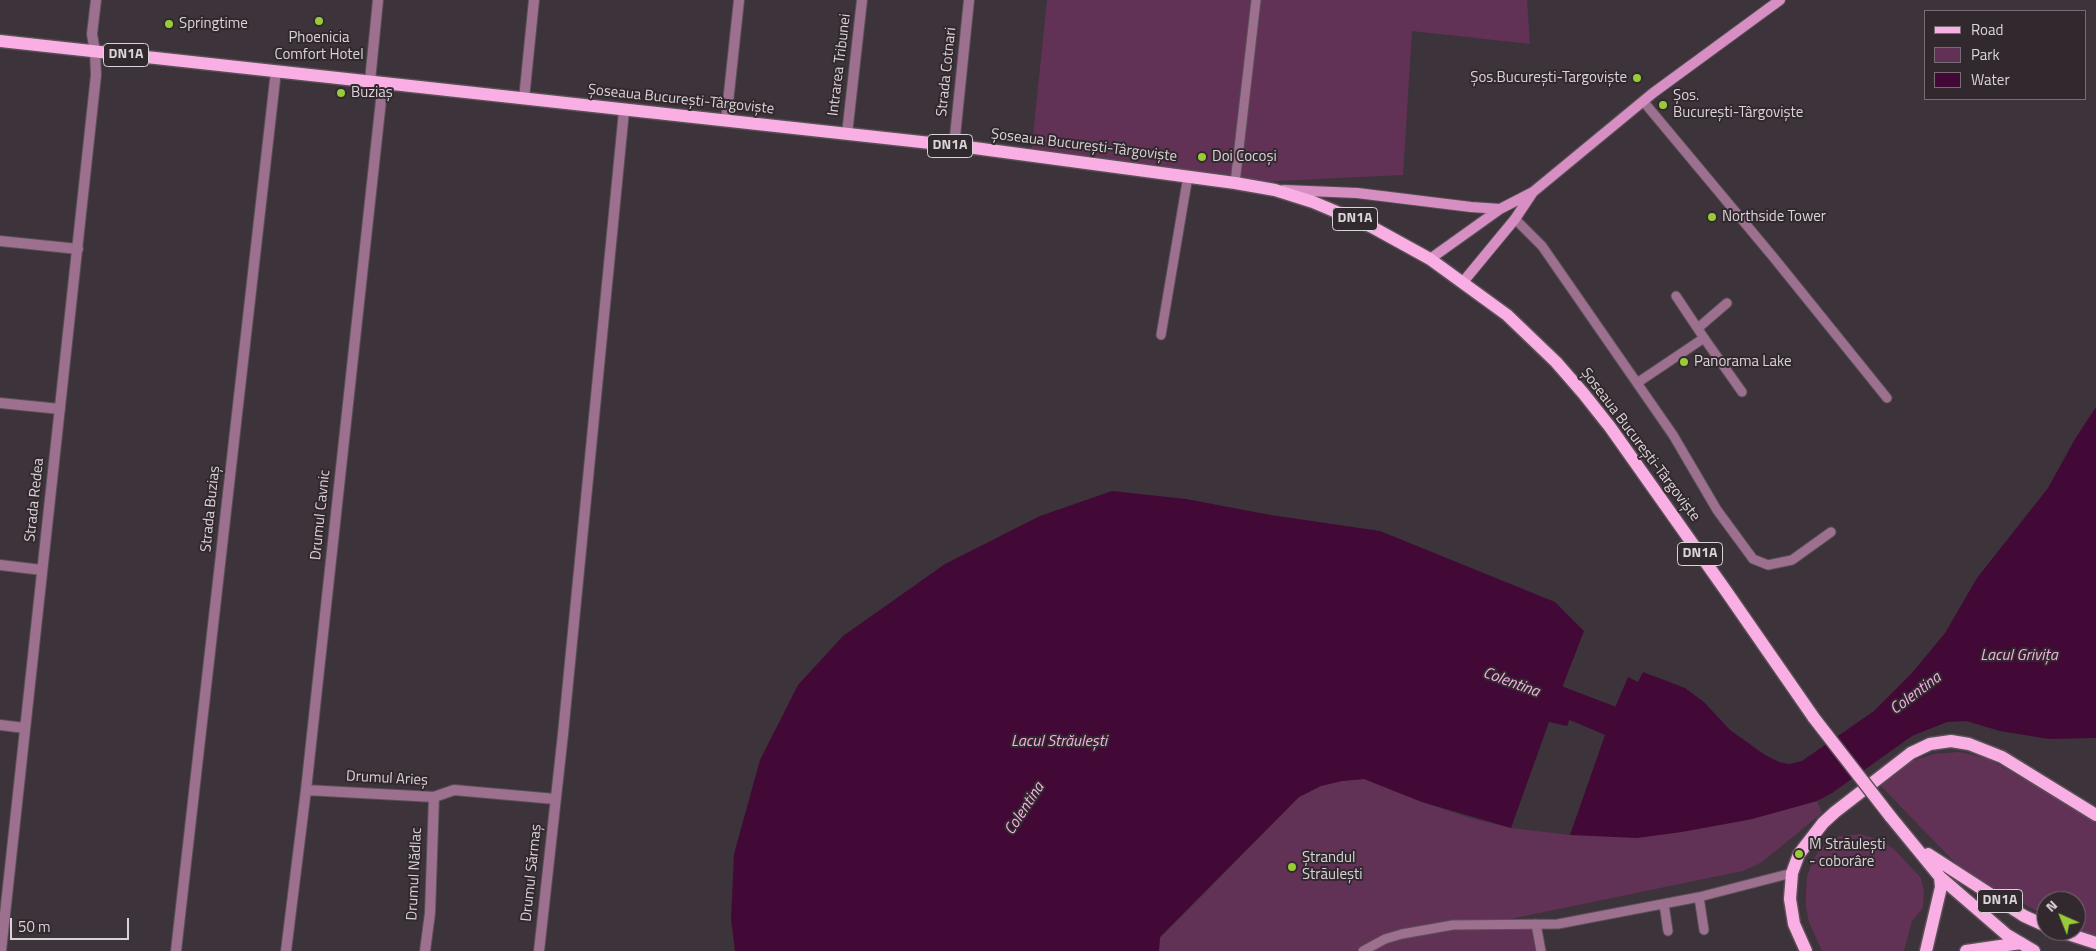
<!DOCTYPE html>
<meta charset="utf-8">
<style>
body{margin:0}
#map{position:relative;width:2096px;height:951px;overflow:hidden;background:#3d333a;font-family:"Titillium Web",sans-serif}
canvas{display:block}
.legend{position:absolute;left:1924px;top:10px;width:162px;height:90px;box-sizing:border-box;background:#32292f;border:1px solid #756d73;margin:0;padding:6px 9px;list-style:none;font-size:15px;color:#dad3d8}
.legend li{display:flex;align-items:center;gap:10px;height:25px}
.legend b{width:25px;border:1px solid #756d73}
.north{position:absolute;left:2036px;top:891px;width:50px;height:50px;box-sizing:border-box;background:#32292f;border:1px solid #756d73;border-radius:50%;rotate:316deg;font-size:14px;font-weight:700;line-height:20px;text-align:center;color:#dad3d8}
.north::after{content:'';display:block;margin:auto;width:18px;height:22px;background:#97cc38;clip-path:polygon(50% 0,100% 100%,50% 72%,0 100%)}
.scale{position:absolute;left:10px;top:918px;width:119px;height:22px;box-sizing:border-box;border:2px solid #dad3d8;border-top:0;padding-left:6px;font-size:15px;line-height:18px;white-space:nowrap;color:#dad3d8;-webkit-text-stroke:4px #32292f;paint-order:stroke}
</style>
<div id="map">
<canvas width="2096" height="951"></canvas>
<ul class="legend">
<li><b style="height:6px;background:#f9afe4"></b>Road</li>
<li><b style="height:14px;background:#623256"></b>Park</li>
<li><b style="height:14px;background:#420937"></b>Water</li>
</ul>
<div class="north">N</div>
<div class="scale">50 m</div>
</div>
<script>
const context = document.querySelector('canvas').getContext('2d');
context.lineJoin = 'round';
function paint(path, color) { context.fillStyle = color; context.fill(path, 'evenodd'); }
const toPath = rows => new Path2D(rows.map(r => 'M' + r).join(''));
function strokePath(path, color, width, dash) { context.strokeStyle = color; context.lineWidth = width; context.lineCap = dash ? 'butt' : 'round'; context.setLineDash(dash || []); context.stroke(path); }
function label(font, color, halo, rows, align = 'center') {
  context.font = font + ' "Titillium Web",sans-serif'; context.lineWidth = 4; context.setLineDash([]); context.textBaseline = 'middle'; context.strokeStyle = halo; context.fillStyle = color; for (const [text, x, y, turn = 0] of rows) {
    context.save(); context.translate(x, y); context.rotate((+turn || 0) * Math.PI / 180); context.textAlign = isNaN(turn) ? turn : align; if (halo) context.strokeText(text, 0, 0); context.fillText(text, 0, 0); context.restore();
  }
}
const green = toPath([
 [1047,0,1527,0,1530,44,1412,31,1403,175,1235,183,1031,155],
 [1959,752,1987,758,2096,821,2096,937,2076,930,2076,901,2046,901,2046,916,1963,871,1881,786,1912,761,1934,754],
 [1364,779,1422,802,1470,818,1511,828,1570,835,1720,825,1752,819,1817,801,1822,813,1762,862,1743,871,1694,881,1510,919,1475,921,1384,936,1365,945,1357,951,1159,951,1160,938,1299,797,1321,786,1342,781],
 [1860,834,1879,840,1893,848,1921,878,1924,891,1923,908,1912,921,1904,951,1822,951,1809,922,1806,907,1806,892,1807,877,1813,860,1821,848,1834,837],
 [1536,924,1541,951,1363,951,1385,939,1453,925]
]);
const water = toPath([
 [2096,407,2096,738,2049,739,2000,731,1966,721,1947,722,1912,736,1832,793,1817,801,1752,819,1682,832,1637,838,1570,835,1605,735,1582,725,1591,700,1614,710,1628,677,1638,682,1643,672,1685,688,1704,702,1730,730,1765,755,1779,762,1789,764,1802,761,1874,711,1912,673,1945,633,1977,578,2048,488,2075,439],
 [1112,491,1186,499,1271,515,1380,531,1555,602,1584,631,1560,693,1577,700,1567,726,1549,722,1511,828,1422,802,1364,779,1342,781,1321,786,1299,797,1160,937,1159,951,735,951,731,919,734,854,760,760,798,685,843,636,945,564,1040,516]
]);
const river = toPath([
 [1539,693,1623,725]
]);
const service = toPath([
 [1643,101,1774,258,1887,398],
 [1235,183,1256,0],
 [1515,219,1542,246,1673,435,1717,510,1753,559,1768,565,1792,560,1831,532],
 [1676,296,1704,338],
 [1698,328,1727,303],
 [1161,335,1188,176],
 [1637,383,1704,338,1742,392],
 [1699,897,1704,930],
 [1664,904,1668,931],
 [1536,924,1541,951],
 [1363,951,1385,939,1402,934,1453,925,1558,924,1699,897,1792,873]
]);
const minor = toPath([
 [370,81,378,0],
 [524,99,534,0],
 [726,121,739,0],
 [847,134,862,0],
 [954,146,969,0],
 [0,241,78,249],
 [0,403,60,409],
 [0,565,42,570],
 [0,725,25,728],
 [306,790,434,797,454,790,555,799],
 [1,951,96,75,95,52,92,34,96,0],
 [176,951,276,71],
 [286,951,306,790,383,82],
 [425,951,430,913,434,797],
 [539,951,563,734,624,111]
]);
const secondary = toPath([
 [1284,190,1357,193,1471,207,1500,209],
 [1430,259,1500,209,1533,192,1653,93,1780,0],
 [1463,282,1515,219,1533,192]
]);
const primary = toPath([
 [0,41,967,147,1235,183,1275,190,1313,202,1372,227,1430,259,1507,315,1556,362,1583,393,1610,427,1726,591,1814,718],
 [1890,816,1940,877,2007,935,2034,951],
 [1928,854,2024,916,2046,926],
 [2059,931,2096,943],
 [1806,951,1794,924,1790,899,1792,873,1799,854,1823,823,1835,812,1911,753,1930,744,1951,741,1969,744,2002,757,2096,815],
 [1926,951,1941,887,1940,877],
 [1966,951,2021,943]
]);
const primaryBridge = toPath([
 [1814,718,1890,816]
]);
const markers = [
 [319,21,5,"#97cc38"],
 [169,24,5,"#97cc38"],
 [1637,78,5,"#97cc38"],
 [341,93,5,"#97cc38"],
 [1663,105,5,"#97cc38"],
 [1202,157,5,"#97cc38"],
 [1712,217,5,"#97cc38"],
 [1684,362,5,"#97cc38"],
 [1799,854,5,"#97cc38"],
 [1292,867,5,"#97cc38"]
];
const shields = [
 [126,55,45],
 [950,146,45],
 [1355,219,45],
 [1700,554,45],
 [2000,901,45]
];
const shieldNames = [
 ["DN1A",126,55],
 ["DN1A",950,146],
 ["DN1A",1355,219],
 ["DN1A",1700,554],
 ["DN1A",2000,901]
];
const poiNames = [
 ["Springtime",179,24],
 ["Phoenicia",319,38,"center"],
 ["Comfort Hotel",319,55,"center"],
 ["Șos.București-Targoviște",1627,78,"right"],
 ["Buziaș",351,93],
 ["Șos.",1673,96],
 ["București-Târgoviște",1673,113],
 ["Doi Cocoși",1212,157],
 ["Northside Tower",1722,217],
 ["Panorama Lake",1694,362],
 ["M Străulești",1809,845],
 ["- coborâre",1809,862],
 ["Ștrandul",1302,858],
 ["Străulești",1302,875]
];
const streetNames = [
 ["Intrarea Tribunei",840,65,-83],
 ["Strada Cotnari",947,72,-84],
 ["Șoseaua București-Târgoviște",681,100,6],
 ["Șoseaua București-Târgoviște",1084,146,7],
 ["Șoseaua București-Târgoviște",1640,445,53],
 ["Strada Redea",35,500,-84],
 ["Strada Buziaș",211,509,-84],
 ["Drumul Cavnic",321,515,-84],
 ["Drumul Arieș",387,779,3],
 ["Drumul Sărmaș",532,873,-84],
 ["Drumul Nădlac",415,874,-87]
];
const waterNames = [
 ["Lacul Grivița",2019,656],
 ["Colentina",1511,683,20],
 ["Colentina",1916,694,-37],
 ["Lacul Străulești",1059,742],
 ["Colentina",1025,809,-57]
];
paint(green, '#623256');
paint(water, '#420937');
strokePath(river, '#420937', 29);
strokePath(service, '#595056', 11);
strokePath(minor, '#595056', 12);
strokePath(secondary, '#595056', 12);
strokePath(primary, '#595056', 15);
strokePath(service, '#9d7090', 9);
strokePath(minor, '#9d7090', 10);
strokePath(secondary, '#d78fc3', 10);
strokePath(primary, '#f9afe4', 12);
strokePath(primaryBridge, '#595056', 15, []);
strokePath(primaryBridge, '#f9afe4', 12);
for (const [x, y, r, color] of markers) { const dot = new Path2D(); dot.arc(x, y, r, 0, 2 * Math.PI); context.fillStyle = color; context.fill(dot); strokePath(dot, '#32292f', 2); }
for (const [x, y, w] of shields) { const box = new Path2D(); box.roundRect(x - w / 2, y - 11.5, w, 23, 4); context.fillStyle = '#32292f'; context.fill(box); strokePath(box, '#dad3d8', 1); }
label('bold 14px', '#dad3d8', null, shieldNames);
label('15px', '#dad3d8', '#32292f', poiNames, 'left');
label('15px', '#dad3d8', '#32292f', streetNames);
label('italic 16px', '#f7b0e3', '#32292f', waterNames);
</script>
